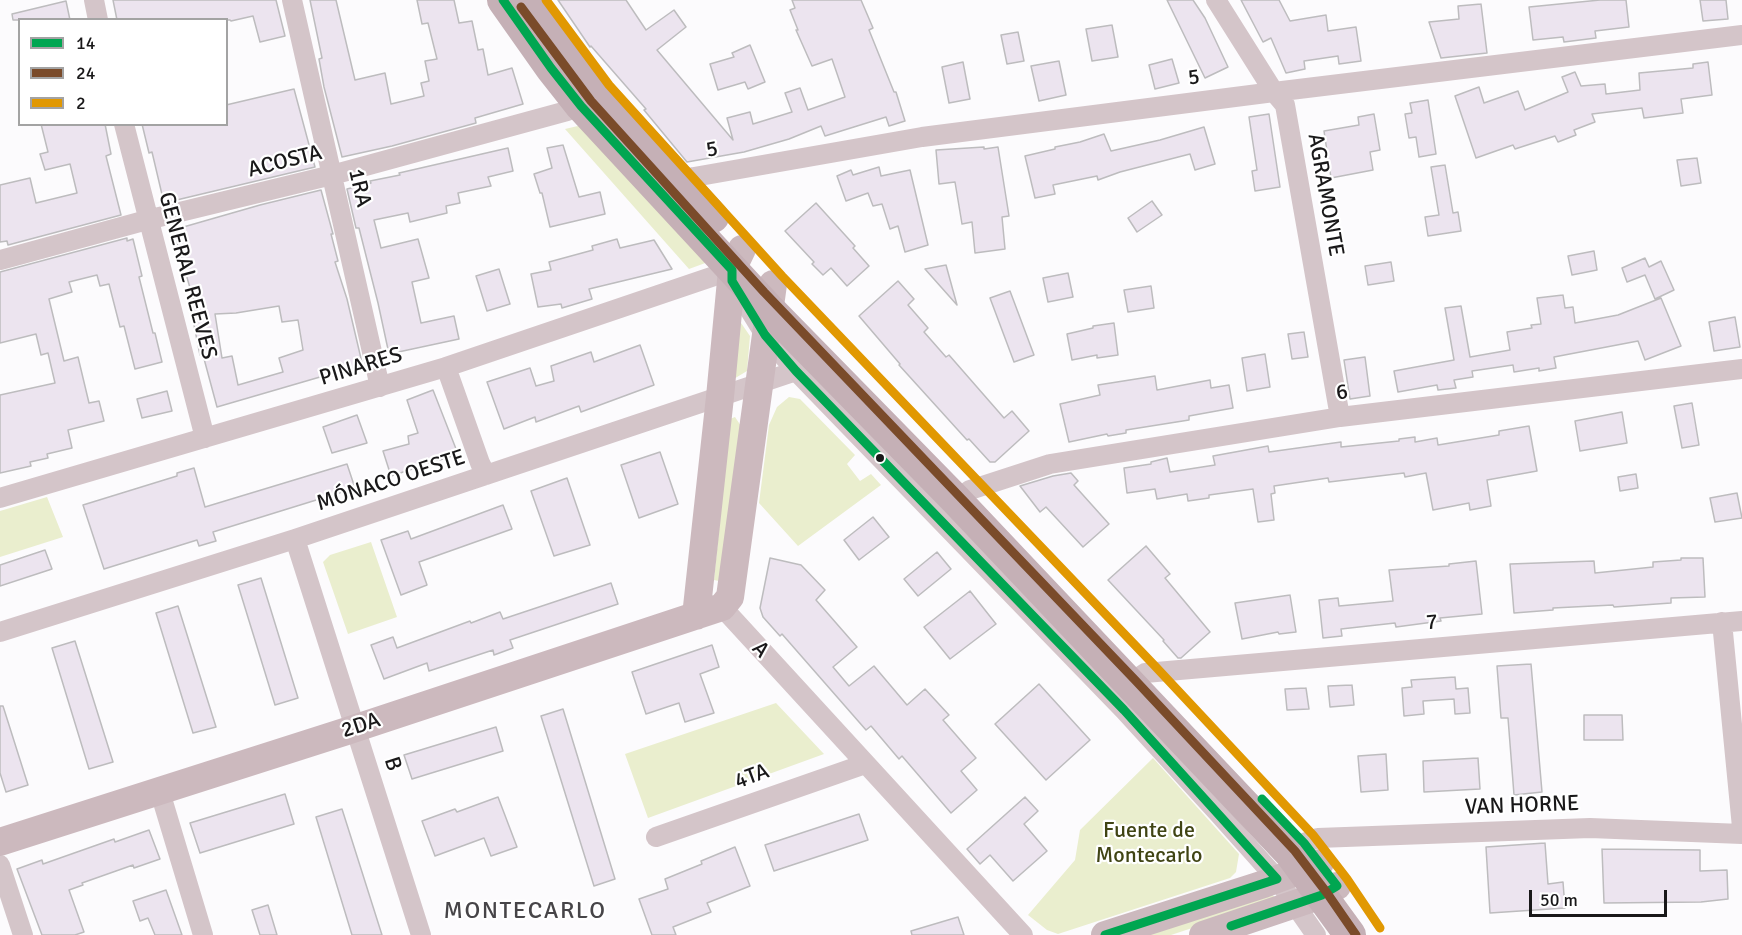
<!DOCTYPE html>
<meta charset="utf-8">
<style>
body{margin:0}
#map{position:relative;width:1742px;height:935px;overflow:hidden;background:#fcfbfd;font-family:Signika,sans-serif}
canvas{display:block}
.legend{position:absolute;left:18px;top:18px;width:210px;height:108px;box-sizing:border-box;background:#fff;border:2px solid #a3a3a3;margin:0;padding:8px 10px;list-style:none;font-size:18px;color:#191819}
.legend li{display:flex;align-items:center;gap:12px;height:30px}
.legend b{width:30px;border:2px solid #a3a3a3}
.scale{position:absolute;left:1529px;top:890px;width:138px;height:27px;box-sizing:border-box;border:3px solid #191819;border-top:0;padding-left:8px;font-size:18px;line-height:21px;white-space:nowrap;color:#191819;-webkit-text-stroke:4px #fff;paint-order:stroke}
</style>
<div id="map">
<canvas width="1742" height="935"></canvas>
<ul class="legend">
<li><b style="height:8px;background:#00a651"></b>14</li>
<li><b style="height:8px;background:#7a4b2a"></b>24</li>
<li><b style="height:8px;background:#e19802"></b>2</li>
</ul>
<div class="scale">50 m</div>
</div>
<script>
const context = document.querySelector('canvas').getContext('2d');
context.lineJoin = 'round';
function paint(path, color) { context.fillStyle = color; context.fill(path, 'evenodd'); }
const toPath = rows => new Path2D(rows.map(r => 'M' + r).join(''));
function strokePath(path, color, width, dash) { context.strokeStyle = color; context.lineWidth = width; context.lineCap = dash ? 'butt' : 'round'; context.setLineDash(dash || []); context.stroke(path); }
function label(font, color, halo, rows, align = 'center') {
  context.font = font + ' Signika,sans-serif'; context.lineWidth = 4.5; context.setLineDash([]); context.textBaseline = 'middle'; context.strokeStyle = halo; context.fillStyle = color; for (const [text, x, y, turn = 0] of rows) {
    context.save(); context.translate(x, y); context.rotate((+turn || 0) * Math.PI / 180); context.textAlign = isNaN(turn) ? turn : align; if (halo) context.strokeText(text, 0, 0); context.fillText(text, 0, 0); context.restore();
  }
}
const green = toPath([
 [582,125,708,262,689,269,565,129],
 [739,320,750,336,747,371,732,380],
 [789,397,800,399,855,455,847,464,860,481,871,474,881,485,798,546,759,503,769,425,777,407],
 [735,417,741,426,719,581,714,580,730,419],
 [47,497,63,537,0,557,0,511],
 [371,542,397,617,348,634,323,562,330,555],
 [776,703,824,754,648,818,625,754],
 [1153,758,1239,854,1236,872,1230,878,1058,934,1047,930,1028,915,1075,860,1080,830],
 [1271,893,1277,900,1171,935,1141,935]
]);
const building = toPath([
 [113,0,276,0,285,36,260,42,253,16,231,21,230,20,117,20,113,0],
 [310,0,336,0,355,80,385,73,391,104,424,96,421,83,429,81,425,61,437,59,428,23,422,24,417,0,454,0,459,23,472,21,478,50,483,49,488,75,512,68,523,104,475,118,476,123,392,146,342,157,324,87,319,59,322,58,310,0],
 [558,0,626,0,646,30,674,10,686,27,657,50,733,140,727,118,750,112,753,124,792,112,785,93,800,88,808,110,845,97,832,59,812,66,796,30,798,30,790,10,795,8,792,0,861,0,873,28,869,30,894,92,896,92,905,121,889,126,886,117,825,136,821,126,789,139,744,152,687,162,644,110,646,109,591,46,590,47,558,0],
 [1167,0,1193,0,1205,18,1228,67,1205,78,1167,0],
 [1241,0,1279,0,1290,21,1326,15,1328,31,1356,27,1361,61,1339,64,1338,56,1304,61,1305,69,1286,73,1271,38,1263,42,1241,0],
 [1600,0,1626,0,1629,27,1595,31,1596,38,1564,42,1563,37,1533,40,1529,7,1600,0],
 [1700,0,1726,0,1728,19,1703,21,1700,0],
 [66,1,70,20,13,20,12,14,66,1],
 [1481,4,1487,53,1441,58,1429,22,1459,19,1458,6,1481,4],
 [1112,25,1118,57,1092,61,1086,29,1112,25],
 [1018,32,1024,61,1007,64,1001,35,1018,32],
 [750,45,765,82,748,89,745,82,718,90,710,64,734,57,732,53,750,45],
 [1172,59,1179,83,1155,89,1149,65,1172,59],
 [1059,61,1066,95,1039,101,1031,66,1059,61],
 [963,62,970,99,949,103,942,67,963,62],
 [1708,62,1712,95,1681,99,1683,113,1644,118,1642,108,1592,114,1595,122,1574,130,1576,135,1558,142,1555,136,1515,149,1513,145,1476,158,1455,96,1479,87,1484,103,1518,91,1525,110,1568,92,1562,77,1575,72,1581,86,1605,84,1606,94,1640,90,1639,73,1693,68,1693,64,1708,62],
 [294,89,315,167,164,203,152,152,149,153,142,124,226,124,226,105,294,89],
 [1428,100,1436,154,1419,157,1416,137,1409,138,1405,114,1412,113,1410,103,1428,100],
 [1269,114,1280,187,1255,191,1252,171,1257,170,1249,117,1269,114],
 [1374,114,1380,150,1370,152,1373,170,1331,178,1324,131,1359,125,1358,117,1374,114],
 [41,124,105,124,111,154,106,156,121,215,8,245,7,241,0,242,0,185,30,178,36,203,77,193,70,164,45,170,40,154,48,152,41,124],
 [1204,127,1215,164,1195,170,1190,154,1120,172,1098,180,1097,176,1053,185,1055,194,1035,198,1025,156,1055,149,1055,147,1080,142,1104,134,1111,151,1160,140,1204,127],
 [563,145,579,197,600,192,605,214,550,227,542,193,540,193,534,174,552,168,547,148,563,145],
 [984,147,984,149,998,147,1009,216,1002,217,1005,249,975,253,972,222,962,224,955,182,939,184,936,150,984,147],
 [508,148,513,171,488,177,491,186,458,193,460,203,446,206,447,213,410,222,408,213,374,220,381,248,418,239,429,278,412,282,421,323,454,316,459,339,389,354,378,303,359,228,356,228,347,189,371,183,370,181,400,175,399,173,508,148],
 [1697,158,1701,183,1681,186,1677,160,1697,158],
 [1445,165,1453,213,1458,212,1461,231,1428,236,1425,217,1439,215,1431,167,1445,165],
 [879,167,881,176,910,170,928,245,905,252,898,226,890,229,882,204,873,206,868,193,846,201,837,176,851,170,853,175,879,167],
 [321,190,333,234,331,234,338,261,335,262,347,299,363,367,321,379,320,377,217,407,203,355,200,355,194,325,193,298,173,230,260,205,321,190],
 [279,306,282,322,298,320,303,350,279,358,283,372,238,385,232,356,222,358,215,314,236,313,279,306],
 [1152,201,1162,215,1137,232,1128,218,1152,201],
 [816,203,855,246,853,248,869,266,847,286,831,268,823,275,812,264,814,262,785,231,816,203],
 [127,238,127,241,133,239,142,276,139,277,153,333,155,333,162,362,135,369,124,326,120,327,109,284,100,286,97,275,69,282,72,292,49,299,64,361,78,357,89,403,99,401,104,421,68,430,72,448,47,454,48,458,30,462,31,466,0,473,0,395,55,383,48,353,41,355,36,334,0,343,0,272,127,238],
 [617,239,620,248,654,240,672,269,589,289,592,299,562,308,561,304,538,307,531,274,551,270,549,262,593,250,592,246,617,239],
 [1594,251,1597,270,1572,275,1568,256,1594,251],
 [1645,258,1649,267,1661,261,1674,290,1655,299,1645,275,1627,282,1622,268,1645,258],
 [1391,262,1394,281,1368,285,1365,266,1391,262],
 [946,265,957,305,925,269,946,265],
 [499,269,510,304,487,311,476,276,499,269],
 [1068,273,1073,297,1048,302,1043,278,1068,273],
 [898,281,914,299,908,305,928,328,924,332,946,357,949,355,1004,418,1012,411,1029,431,995,462,990,462,969,439,967,440,899,365,900,364,859,316,898,281],
 [1151,286,1154,308,1128,312,1124,290,1151,286],
 [1010,291,1034,355,1014,362,990,298,1010,291],
 [1563,295,1565,308,1573,307,1575,323,1618,315,1661,298,1681,346,1645,360,1638,341,1554,357,1556,368,1539,371,1539,368,1514,372,1513,365,1472,371,1473,377,1454,380,1456,388,1438,390,1437,385,1398,392,1394,371,1454,360,1445,308,1461,306,1470,357,1510,350,1507,332,1532,328,1531,325,1541,324,1537,298,1563,295],
 [1735,317,1740,347,1714,351,1709,322,1735,317],
 [1114,323,1118,355,1097,358,1097,355,1072,360,1067,334,1093,328,1093,326,1114,323],
 [1304,332,1308,357,1292,359,1288,334,1304,332],
 [640,345,654,385,581,412,579,406,536,422,535,417,504,429,487,382,530,368,536,386,554,381,551,366,591,352,594,362,640,345],
 [1265,354,1270,387,1247,391,1242,358,1265,354],
 [1365,357,1370,396,1350,399,1344,360,1365,357],
 [1155,376,1157,390,1210,380,1211,388,1229,385,1233,408,1189,416,1189,420,1126,430,1126,433,1108,436,1107,434,1069,442,1060,404,1100,395,1098,385,1155,376],
 [433,390,458,454,391,476,383,451,409,444,408,436,418,433,407,400,433,390],
 [167,391,172,411,142,418,137,399,167,391],
 [1692,403,1699,445,1682,448,1674,406,1692,403],
 [1622,412,1627,443,1580,451,1575,421,1622,412],
 [357,415,367,443,332,453,323,427,357,415],
 [1529,426,1537,471,1487,480,1491,506,1470,510,1469,503,1433,510,1426,473,1405,477,1404,473,1329,482,1328,478,1274,486,1275,493,1271,494,1274,520,1258,522,1253,489,1209,495,1209,498,1188,501,1187,494,1157,499,1155,489,1127,493,1124,468,1151,464,1151,462,1167,458,1170,472,1215,465,1213,456,1268,446,1269,452,1341,442,1341,447,1399,441,1399,439,1415,437,1415,442,1437,438,1438,445,1499,435,1499,431,1529,426],
 [660,452,678,504,639,518,621,465,660,452],
 [347,464,355,488,213,532,216,541,199,546,197,540,104,569,83,505,177,476,177,473,194,468,205,507,347,464],
 [1071,473,1078,481,1074,485,1109,524,1083,547,1046,507,1040,512,1020,486,1053,476,1071,473],
 [1636,474,1638,488,1620,491,1618,477,1636,474],
 [567,478,590,545,554,556,531,491,567,478],
 [1737,493,1742,518,1715,522,1710,498,1737,493],
 [503,505,512,529,419,562,427,585,401,595,381,540,408,531,411,539,503,505],
 [873,517,889,537,859,560,844,540,873,517],
 [1146,546,1170,574,1165,578,1210,632,1181,658,1178,658,1163,641,1164,640,1108,580,1146,546],
 [45,550,52,569,0,586,0,565,45,550],
 [937,552,951,569,918,596,904,579,937,552],
 [770,558,801,565,825,590,816,600,857,647,833,667,849,686,874,666,907,705,925,689,949,715,943,720,976,758,961,771,977,790,951,813,902,756,899,759,871,726,866,730,782,634,780,636,763,617,760,608,770,558],
 [1681,558,1703,558,1705,597,1671,598,1671,603,1614,607,1613,605,1553,608,1553,610,1514,613,1510,564,1594,561,1595,573,1653,567,1653,562,1681,560,1681,558],
 [1476,561,1482,614,1440,618,1441,621,1396,627,1395,623,1341,629,1342,636,1323,638,1319,600,1338,598,1339,606,1393,601,1389,570,1449,566,1449,564,1476,561],
 [261,578,298,698,275,705,238,585,261,578],
 [611,583,618,604,510,640,513,648,494,655,493,650,429,671,427,663,384,679,371,645,393,637,397,648,470,621,471,623,500,612,503,619,611,583],
 [970,591,996,624,950,659,924,627,970,591],
 [1290,595,1296,632,1279,634,1278,632,1242,639,1235,603,1290,595],
 [178,606,216,727,193,733,156,613,178,606],
 [75,641,113,762,89,769,52,648,75,641],
 [712,645,719,667,700,674,714,713,685,722,679,703,646,714,632,672,712,645],
 [1531,664,1542,792,1514,795,1508,718,1501,718,1497,666,1531,664],
 [1455,677,1456,689,1468,688,1470,713,1455,714,1454,699,1423,701,1424,714,1404,716,1402,688,1412,687,1411,680,1455,677],
 [1039,684,1090,740,1046,780,995,724,1039,684],
 [1352,685,1354,705,1330,707,1328,686,1352,685],
 [1306,688,1309,709,1287,710,1285,689,1306,688],
 [0,706,3,706,28,785,6,792,0,773,0,706],
 [563,709,615,879,594,886,541,716,563,709],
 [1584,715,1622,715,1623,740,1584,740,1584,715],
 [496,727,503,751,412,779,404,755,496,727],
 [1386,754,1388,790,1361,792,1358,756,1386,754],
 [1478,758,1480,789,1424,792,1423,761,1478,758],
 [285,794,294,824,200,853,190,823,285,794],
 [498,797,517,847,491,856,484,838,435,856,422,821,455,809,457,812,498,797],
 [1025,797,1038,811,1024,824,1047,851,1013,881,990,855,980,864,967,849,1025,797],
 [342,809,382,935,352,935,316,817,342,809],
 [859,814,868,840,774,871,765,845,859,814],
 [149,830,160,859,134,868,133,865,82,883,83,885,69,890,84,932,75,935,42,935,17,869,42,860,43,864,114,839,115,842,149,830],
 [1545,843,1548,884,1563,882,1565,908,1490,913,1486,847,1545,843],
 [735,847,750,886,707,903,711,912,673,927,676,935,652,935,639,899,668,889,665,879,702,864,701,861,735,847],
 [1602,849,1700,850,1700,871,1727,870,1728,899,1701,902,1604,903,1602,849],
 [166,890,182,935,155,935,148,918,140,921,133,901,166,890],
 [268,905,277,935,260,935,252,910,268,905],
 [958,917,964,935,912,935,911,931,958,917]
]);
const street = toPath([
 [94,0,98,20],
 [292,0,380,387],
 [1216,0,1274,92,1285,105,1340,417],
 [124,124,205,438],
 [672,183,694,177,922,137,1274,92,1742,35],
 [0,260,147,220,332,175,567,111,588,102],
 [738,291,765,335,796,371,1124,710,1219,814,1277,879,1316,935],
 [446,367,480,463,486,475],
 [0,498,446,367,732,270],
 [956,500,970,490,1050,464,1340,417,1742,369],
 [295,539,421,935],
 [722,607,1023,935],
 [1722,622,1742,827],
 [0,632,295,539,796,371],
 [1130,683,1145,673,1742,621],
 [160,792,203,935],
 [656,837,865,764],
 [1304,843,1318,838,1590,828,1742,834],
 [0,865,23,935]
]);
const secondary = toPath([
 [696,616,720,397,732,270,742,249],
 [0,842,344,732,722,607,730,597,773,284],
 [1105,935,1264,884,1320,863],
 [1203,935,1322,895,1337,886]
]);
const primary = toPath([
 [503,0,551,68,581,106,769,309,956,500,1291,854,1350,935],
 [531,0,577,64,600,93,713,217]
]);
const bus1 = toPath([
 [503,0,551,68,581,106,732,270,732,281,765,335,796,371,1124,710,1277,879,1105,935],
 [1231,926,1322,895,1337,886,1304,843,1262,799]
]);
const bus2 = toPath([
 [521,7,591,101,764,292,1136,681,1295,851,1327,893,1356,935]
]);
const bus3 = toPath([
 [546,0,609,85,782,276,1154,665,1313,835,1347,879,1380,928]
]);
const markers = [
 [880,458,5,"#191819"]
];
const streetNames = [
 ["5",1194,78,-7],
 ["5",712,150,-10],
 ["ACOSTA",285,162,-14],
 ["1RA",359,188,77],
 ["AGRAMONTE",1325,195,80],
 ["GENERAL REEVES",187,276,75],
 ["PINARES",361,367,-17],
 ["6",1342,393,-8],
 ["MÓNACO OESTE",391,481,-18],
 ["7",1432,623,-5],
 ["A",760,650,47],
 ["2DA",361,726,-18],
 ["B",392,764,72],
 ["4TA",752,777,-20],
 ["VAN HORNE",1522,806,-2]
];
const parkNames = [
 ["Fuente de",1149,831],
 ["Montecarlo",1149,856]
];
const neighbourhoodNames = [
 ["MONTECARLO",525,912]
];
paint(green, '#eaeece');
paint(building, '#ece4ef');
strokePath(building, '#bdbcbe', 1.5);
strokePath(street, '#d4c5c9', 20);
strokePath(secondary, '#ccb9be', 28);
strokePath(primary, '#c5b0b6', 32);
strokePath(bus1, '#00a651', 9);
strokePath(bus2, '#7a4b2a', 9);
strokePath(bus3, '#e19802', 9);
for (const [x, y, r, color] of markers) { const dot = new Path2D(); dot.arc(x, y, r, 0, 2 * Math.PI); context.fillStyle = color; context.fill(dot); strokePath(dot, '#fff', 2); }
label('22px', '#191819', '#fff', streetNames);
label('22px', '#404414', '#fff', parkNames);
context.letterSpacing = '1.5px';
label('24px', '#474548', '#fff', neighbourhoodNames);
context.letterSpacing = '0px';
</script>
